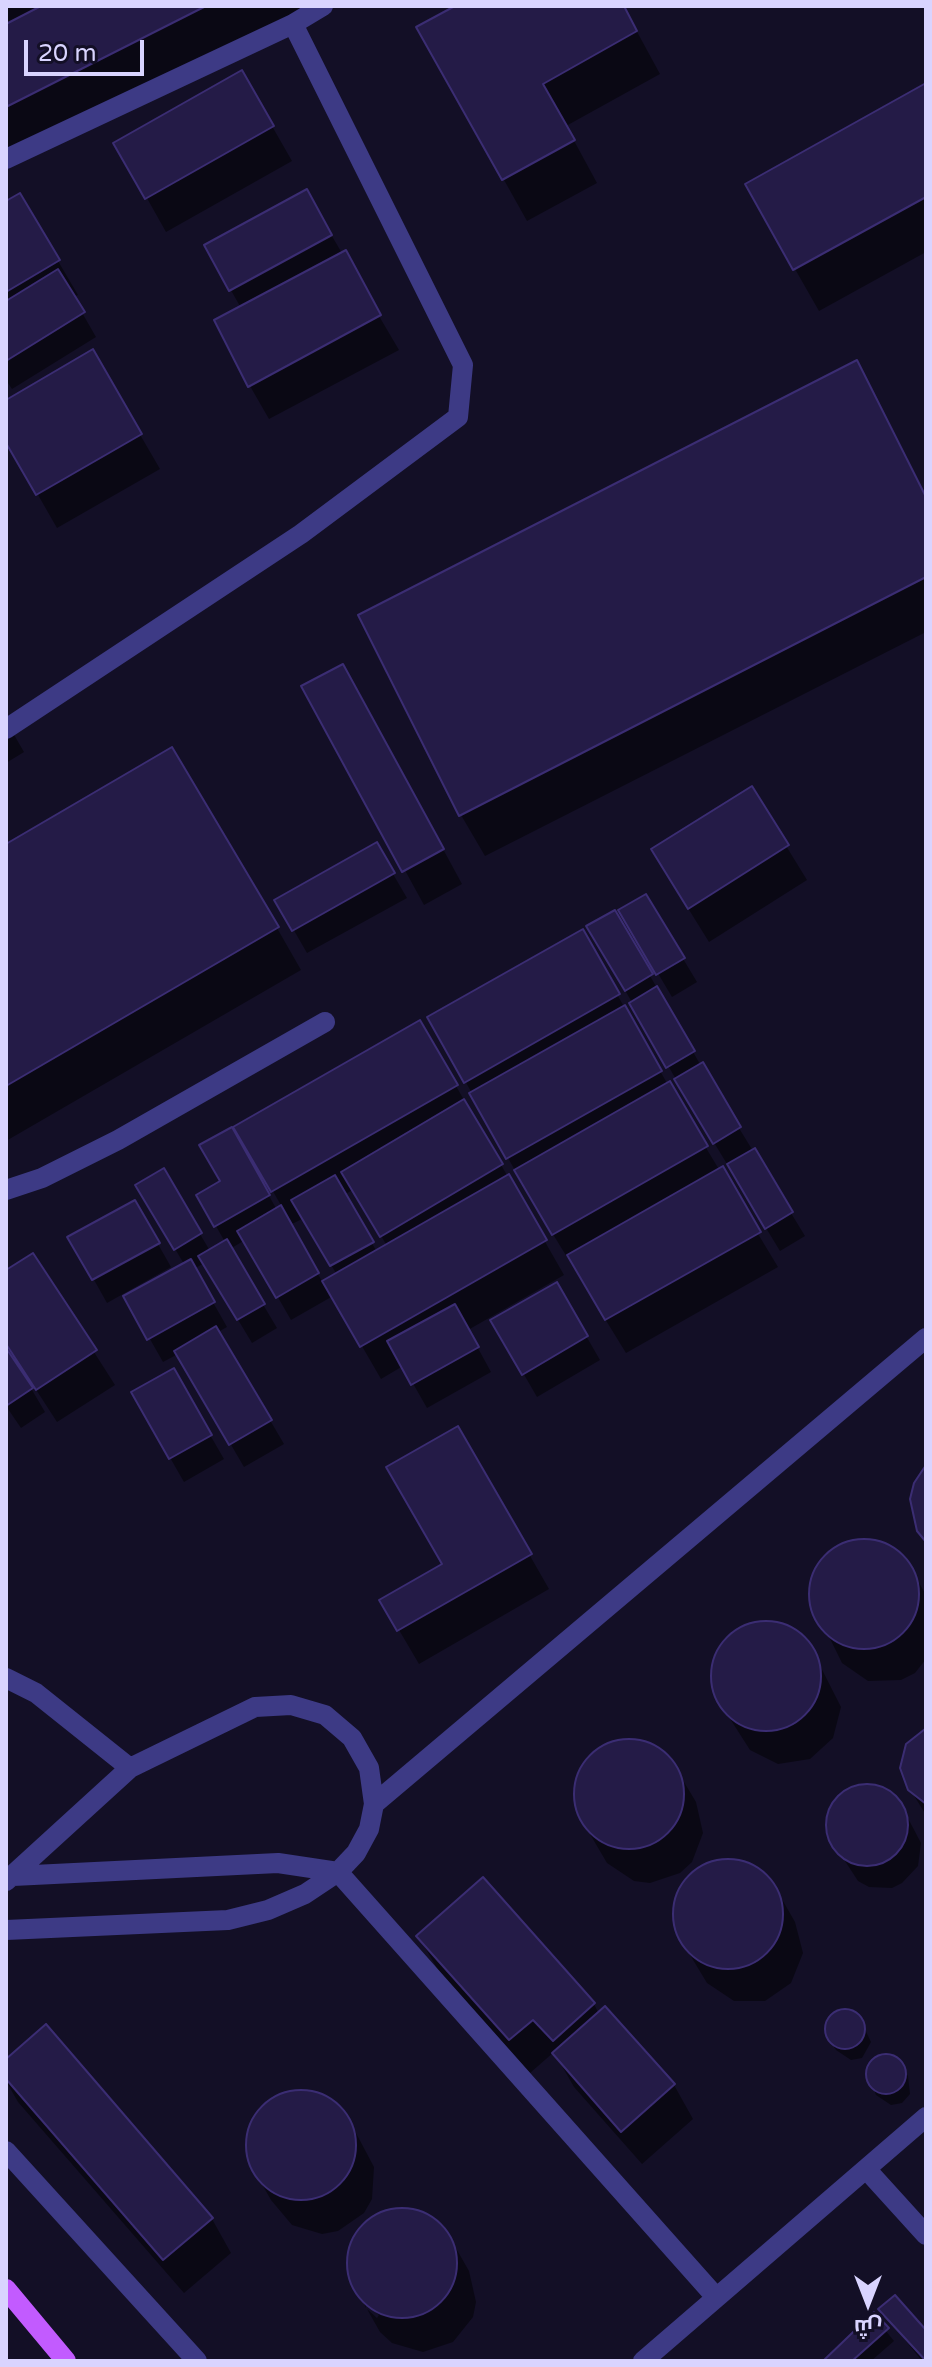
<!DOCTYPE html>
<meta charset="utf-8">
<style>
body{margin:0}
#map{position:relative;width:932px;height:2367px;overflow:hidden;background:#130f26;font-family:"Varela Round",Cairo,sans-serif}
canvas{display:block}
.frame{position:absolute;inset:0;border:8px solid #d9d4ff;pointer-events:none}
.north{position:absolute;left:828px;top:2263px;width:80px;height:80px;-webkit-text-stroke:6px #130f26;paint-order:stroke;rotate:180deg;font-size:22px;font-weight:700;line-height:32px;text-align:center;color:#d9d4ff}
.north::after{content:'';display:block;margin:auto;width:28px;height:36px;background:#d9d4ff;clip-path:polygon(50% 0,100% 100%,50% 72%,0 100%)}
.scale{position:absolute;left:24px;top:40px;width:120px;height:36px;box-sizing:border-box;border:4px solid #d9d4ff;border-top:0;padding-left:10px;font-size:24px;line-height:28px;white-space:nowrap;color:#d9d4ff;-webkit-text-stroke:6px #130f26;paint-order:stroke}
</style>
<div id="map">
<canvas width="932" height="2367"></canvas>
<div class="frame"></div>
<div class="north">ش</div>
<div class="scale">20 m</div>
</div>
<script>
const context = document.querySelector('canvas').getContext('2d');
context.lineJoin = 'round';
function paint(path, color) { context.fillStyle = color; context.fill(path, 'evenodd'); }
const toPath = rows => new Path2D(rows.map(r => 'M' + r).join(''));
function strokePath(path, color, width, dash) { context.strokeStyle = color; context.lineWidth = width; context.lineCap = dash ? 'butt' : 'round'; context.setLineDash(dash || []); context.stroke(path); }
const shadow = toPath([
 [6,6,313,6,6,161],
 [459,6,623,6,660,74,566,126,597,183,527,221,419,28],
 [241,72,292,161,166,232,116,143],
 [926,86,926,252,819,311,795,269],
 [306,192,399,350,269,419,250,386,241,308,206,246],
 [6,204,58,261,78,295,73,297,96,337,12,389,6,380],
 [92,352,160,469,57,528,6,439,6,402],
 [856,363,926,495,926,632,485,856,461,815],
 [304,686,362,700,462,884,424,905],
 [6,721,24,752,6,763],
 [751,789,807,880,709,942,673,884],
 [376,845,407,898,307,953,277,901],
 [6,846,277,928,301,970,6,1141],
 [646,897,697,982,672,997,621,911],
 [614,912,701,1066,805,1236,780,1251,682,1090,589,927],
 [582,932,668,1085,778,1267,626,1353,527,1192,430,1018],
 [420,1023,564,1275,468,1330,491,1372,427,1408,403,1366,381,1379,333,1296,291,1320,245,1240,230,1249,277,1328,252,1343,204,1263,194,1269,227,1327,218,1332,284,1444,244,1467,178,1354,163,1362,126,1297,184,1264,138,1186,163,1171,210,1251,225,1242,199,1196,223,1182,231,1129,277,1210,282,1207,236,1127],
 [354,1189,387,1246,377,1252,344,1195],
 [304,1218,337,1275,323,1283,290,1225],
 [134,1202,171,1267,107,1303,70,1237],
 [32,1255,115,1385,57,1422,35,1388,32,1390,45,1412,21,1428,6,1406,6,1272],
 [556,1284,600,1360,537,1397,493,1321],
 [173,1371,224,1459,184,1482,133,1393],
 [457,1428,549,1589,419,1664,382,1601,445,1565],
 [855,1541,887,1546,910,1567,926,1595,926,1659,915,1673,901,1680,868,1681,842,1663,810,1598,816,1568,840,1546],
 [766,1622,797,1631,808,1642,841,1707,833,1738,810,1759,778,1764,750,1750,720,1703,712,1672,716,1656,736,1632],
 [926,1730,926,1815,910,1789,903,1756,916,1736],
 [620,1741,652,1745,675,1767,696,1802,703,1833,692,1862,680,1873,650,1883,634,1881,607,1863,587,1829,575,1799,576,1783,592,1755],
 [875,1786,886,1790,902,1807,921,1843,918,1866,902,1883,892,1888,869,1887,858,1881,830,1838,829,1815,842,1795,851,1789],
 [720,1861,751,1866,775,1887,795,1922,803,1953,791,1983,765,2001,734,2001,707,1983,678,1935,676,1903,691,1875],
 [419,1937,594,2004,599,2014,605,2009,674,2085,693,2119,642,2164,574,2087,554,2052,530,2073,438,1970],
 [850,2012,860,2019,871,2042,862,2058,851,2060,836,2050,829,2038,828,2025,833,2015],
 [890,2057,900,2064,908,2076,910,2094,902,2103,891,2105,876,2095,868,2070,874,2061],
 [6,2061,212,2219,231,2253,184,2293,18,2102,6,2081],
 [309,2091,324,2096,348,2118,374,2167,372,2199,364,2213,338,2231,322,2234,292,2225,271,2200,251,2165,247,2150,254,2118,278,2096],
 [410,2210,425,2214,449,2236,469,2271,476,2302,473,2317,453,2342,423,2352,392,2343,380,2332,367,2309,377,2318,379,2315,366,2303,366,2308,348,2267,349,2252,365,2224,378,2215],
 [881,2310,926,2333,926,2361,922,2361],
 [873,2315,894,2341,871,2361,822,2361]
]);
const building = toPath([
 [41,6,206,6,6,107,6,24,41,6],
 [455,6,624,6,637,31,543,84,575,140,502,180,416,27,455,6],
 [242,70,274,126,145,199,113,143,242,70],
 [926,83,926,197,793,270,745,184,926,83],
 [307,189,332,235,229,291,204,245,307,189],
 [20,193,60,260,6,292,6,201,20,193],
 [346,250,381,315,248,387,214,320,346,250],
 [58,269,85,312,6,361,6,301,58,269],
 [93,349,142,434,36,495,6,443,6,400,93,349],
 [857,360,926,497,926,577,459,816,358,615,857,360],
 [343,664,444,849,402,872,301,686,343,664],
 [172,747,279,927,6,1086,6,844,172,747],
 [752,786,789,845,688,909,651,849,752,786],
 [377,842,395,873,292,931,274,900,377,842],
 [646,894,685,958,656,975,618,910,646,894],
 [615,910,653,974,625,991,586,926,615,910],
 [583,929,620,994,464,1083,427,1017,583,929],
 [657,986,695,1051,666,1068,629,1003,657,986],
 [625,1005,662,1071,506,1159,469,1093,625,1005],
 [420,1020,458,1085,271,1192,233,1127,420,1020],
 [703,1062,741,1127,713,1144,674,1079,703,1062],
 [670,1081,708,1146,552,1235,514,1170,670,1081],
 [464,1099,503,1164,380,1237,341,1172,464,1099],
 [232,1127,270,1195,214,1227,196,1195,220,1181,199,1145,232,1127],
 [755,1148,793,1212,765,1229,727,1164,755,1148],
 [723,1166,761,1232,605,1320,567,1255,723,1166],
 [164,1168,202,1233,174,1250,135,1185,164,1168],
 [509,1174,547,1240,360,1347,322,1281,509,1174],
 [335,1175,374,1242,330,1266,291,1200,335,1175],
 [135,1200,160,1243,92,1280,67,1237,135,1200],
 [281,1205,319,1273,276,1298,237,1231,281,1205],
 [227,1239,265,1304,237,1320,198,1256,227,1239],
 [33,1253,97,1350,36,1390,6,1344,6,1270,33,1253],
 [191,1259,215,1302,147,1340,123,1296,191,1259],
 [557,1282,588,1336,522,1375,490,1320,557,1282],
 [455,1304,479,1347,411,1385,387,1341,455,1304],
 [216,1326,272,1420,229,1445,174,1351,216,1326],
 [6,1348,33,1388,6,1406,6,1348],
 [174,1368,212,1435,169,1459,131,1392,174,1368],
 [458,1426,532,1554,397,1631,379,1600,442,1564,386,1467,458,1426],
 [926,1465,926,1542,917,1531,910,1499,914,1483,926,1465],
 '809 1594a55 55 0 1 1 110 0a55 55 0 1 1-110 0Z',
 '711 1676a55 55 0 1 1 110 0a55 55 0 1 1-110 0Z',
 [925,1729,926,1728,926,1804,908,1790,900,1768,906,1744,925,1729],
 '574 1794a55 55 0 1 1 110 0a55 55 0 1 1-110 0Z',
 '826 1825a41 41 0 1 1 82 0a41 41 0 1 1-82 0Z',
 '673 1914a55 55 0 1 1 110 0a55 55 0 1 1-110 0Z',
 [483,1877,595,2003,553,2041,533,2020,509,2040,416,1936,483,1877],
 [605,2006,675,2084,621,2132,552,2053,605,2006],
 '825 2029a20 20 0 1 1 40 0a20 20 0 1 1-40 0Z',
 [46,2024,213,2218,163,2260,6,2079,6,2059,46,2024],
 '866 2074a20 20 0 1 1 40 0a20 20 0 1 1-40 0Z',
 '246 2145a55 55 0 1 1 110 0a55 55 0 1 1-110 0Z',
 '347 2263a55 55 0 1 1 110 0a55 55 0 1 1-110 0Z',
 [895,2295,926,2330,926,2361,878,2309,895,2295],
 [874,2312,889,2328,852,2361,823,2361,874,2312]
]);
const service = toPath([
 [6,159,293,24,323,6],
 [6,729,301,534,458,417,463,365,293,24],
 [6,1190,42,1178,118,1140,325,1022],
 [6,1678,36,1693,130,1768],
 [374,1804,926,1338],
 [13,1876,278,1863,338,1872,715,2296],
 [6,1881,130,1768,255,1707,291,1705,325,1715,352,1738,369,1768,374,1804,369,1829,356,1853,338,1872,305,1894,268,1910,228,1920,6,1930],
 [6,2151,197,2361],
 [867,2170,926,2235],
 [643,2361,926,2117]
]);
const primary = toPath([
 [6,2289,66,2361]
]);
paint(shadow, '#0007');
paint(building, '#241b47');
strokePath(building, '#3b2d73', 2);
strokePath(service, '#3d3a85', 20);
strokePath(primary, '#c25bff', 20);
</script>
